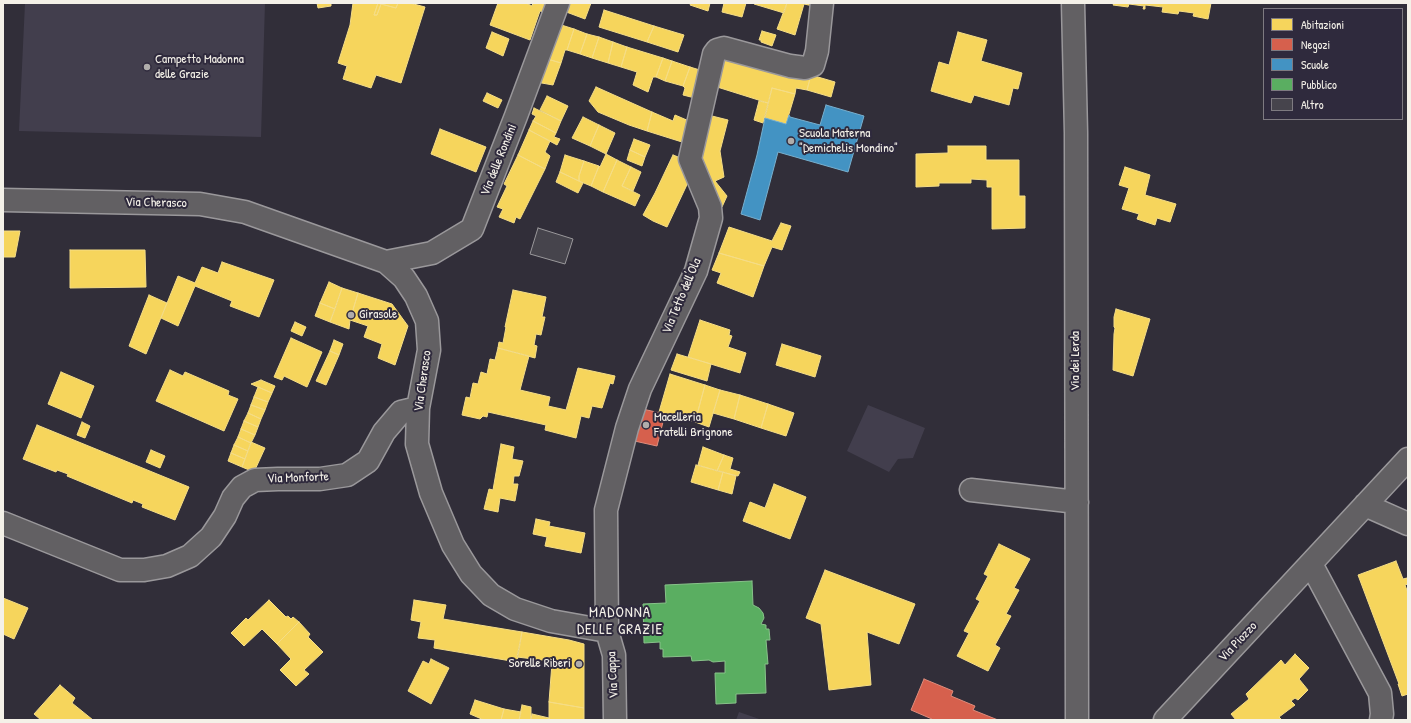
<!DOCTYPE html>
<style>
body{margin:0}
#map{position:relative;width:1411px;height:723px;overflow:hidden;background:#312e39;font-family:"Patrick Hand",sans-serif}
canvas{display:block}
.frame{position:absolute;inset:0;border:4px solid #f4f1e8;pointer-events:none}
.legend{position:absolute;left:1263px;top:8px;width:140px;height:112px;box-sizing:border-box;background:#2f2a3d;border:1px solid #7e7a81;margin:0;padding:5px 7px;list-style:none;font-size:12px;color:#f4f1e8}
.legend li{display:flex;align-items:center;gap:8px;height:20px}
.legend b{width:20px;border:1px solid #7e7a81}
</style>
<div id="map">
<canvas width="1411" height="723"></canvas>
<div class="frame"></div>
<ul class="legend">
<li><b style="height:11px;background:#f6d55c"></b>Abitazioni</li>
<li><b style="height:11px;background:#d6604d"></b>Negozi</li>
<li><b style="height:11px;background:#4393c3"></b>Scuole</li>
<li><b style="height:11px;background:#5aae61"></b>Pubblico</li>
<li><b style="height:11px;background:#46444c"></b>Altro</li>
</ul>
</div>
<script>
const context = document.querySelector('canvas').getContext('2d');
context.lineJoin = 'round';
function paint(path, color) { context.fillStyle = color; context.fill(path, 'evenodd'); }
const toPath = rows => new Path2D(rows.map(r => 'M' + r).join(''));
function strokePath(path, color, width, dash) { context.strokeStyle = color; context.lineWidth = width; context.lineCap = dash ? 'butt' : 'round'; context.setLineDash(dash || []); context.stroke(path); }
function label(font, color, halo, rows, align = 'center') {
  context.font = font + ' "Patrick Hand",sans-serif'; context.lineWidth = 4; context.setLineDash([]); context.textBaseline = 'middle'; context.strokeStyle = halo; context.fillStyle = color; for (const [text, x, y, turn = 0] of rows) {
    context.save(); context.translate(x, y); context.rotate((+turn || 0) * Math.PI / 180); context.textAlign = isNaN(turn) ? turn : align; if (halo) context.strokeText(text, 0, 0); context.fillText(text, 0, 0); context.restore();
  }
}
const green = toPath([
 [25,3,265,3,261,137,19,131],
 [868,405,925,428,913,458,898,459,889,472,847,451],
 [739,712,762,720,736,720]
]);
const homes = toPath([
 [317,3,331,3,331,6,318,8,317,3],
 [353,3,378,3,374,15,377,15,381,4,396,8,398,3,410,3,425,7,401,83,376,75,371,88,343,79,347,66,338,63,350,25,353,3],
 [378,3,398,3,396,8,381,4,377,15,374,15,378,3],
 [498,3,526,3,532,6,533,3,540,3,546,5,544,12,540,11,530,40,490,25,498,3],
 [563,3,591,3,585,19,561,10,563,3],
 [691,3,710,3,708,11,690,5,691,3],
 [724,3,746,3,742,17,722,12,724,3],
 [755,3,787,3,784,13,754,4,755,3],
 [787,3,813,3,813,6,804,4,795,35,777,29,787,3],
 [1114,3,1211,3,1208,19,1193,16,1194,13,1179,11,1178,14,1162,12,1163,7,1145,5,1145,9,1143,9,1144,6,1129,4,1128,7,1113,5,1114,3],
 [604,10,654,26,647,42,599,27,604,10],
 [555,23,574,29,567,50,565,50,561,63,544,58,555,23],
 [654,26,684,35,678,52,647,42,654,26],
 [574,29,587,34,580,54,567,50,574,29],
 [762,31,776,35,772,46,761,42,761,40,759,40,762,31],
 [492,32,509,39,503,56,486,48,492,32],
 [958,32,987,40,981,61,1022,73,1018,89,1013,88,1009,105,974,95,971,103,931,91,939,62,949,65,958,32],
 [587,34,599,37,592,58,580,54,587,34],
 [599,37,613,42,608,63,592,58,599,37],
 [613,42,627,47,621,67,608,63,613,42],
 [627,47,663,58,656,77,653,77,648,92,633,85,637,72,621,67,627,47],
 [725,51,811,75,807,90,796,88,795,94,772,88,768,103,714,86,725,51],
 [544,58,561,63,553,85,536,82,544,58],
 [663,58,672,61,665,81,656,77,663,58],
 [672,61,690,67,683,86,665,81,672,61],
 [690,67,703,71,695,98,683,95,685,88,683,86,690,67],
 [811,75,835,82,831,97,807,90,811,75],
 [596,87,652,112,647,131,629,125,598,112,589,101,596,87],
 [772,88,795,94,786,124,765,118,772,88],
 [487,93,502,100,498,108,483,101,487,93],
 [547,96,568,106,561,121,540,110,547,96],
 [759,101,768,103,763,123,754,120,759,101],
 [534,108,561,121,556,133,533,121,536,116,532,114,534,108],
 [652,112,673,121,675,115,689,121,682,142,647,131,652,112],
 [708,115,728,120,720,151,724,177,715,181,727,196,722,207,711,192,695,159,708,115],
 [583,117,599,125,590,146,572,138,583,117],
 [533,121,556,133,554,137,560,139,557,145,529,130,533,121],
 [599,125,615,133,606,154,590,146,599,125],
 [440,129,486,147,476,172,431,154,440,129],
 [529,130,550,141,545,152,550,156,545,169,518,155,529,130],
 [634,139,650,145,645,157,630,150,634,139],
 [948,146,986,146,986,160,1019,160,1019,196,1025,196,1025,228,992,229,992,187,987,187,987,180,971,179,971,183,939,183,939,186,916,187,916,154,948,153,948,146],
 [630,150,645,157,642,166,627,160,630,150],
 [606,154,617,160,603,192,591,186,599,166,600,167,606,154],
 [518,155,545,169,520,219,516,217,514,223,499,217,503,209,497,207,507,186,504,184,518,155],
 [565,155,584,161,579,176,579,181,560,172,565,155],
 [673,155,686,160,692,174,667,227,653,221,643,215,655,193,673,155],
 [617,160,631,167,622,186,640,195,635,206,603,192,617,160],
 [584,161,599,166,591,186,579,181,579,176,584,161],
 [631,167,641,172,633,191,622,186,631,167],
 [1125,167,1150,175,1145,195,1176,204,1170,222,1157,218,1155,225,1137,219,1139,214,1122,209,1129,188,1119,185,1125,167],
 [560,172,583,183,578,193,556,182,560,172],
 [781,223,791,226,782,250,772,247,764,266,719,253,729,227,772,241,781,223],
 [3,231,20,231,15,257,3,257,3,231],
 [70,250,145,250,146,287,70,288,70,250],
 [719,253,764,266,753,297,717,283,721,273,712,270,719,253],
 [222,262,274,280,259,317,230,306,232,301,195,286,178,326,161,318,178,276,195,283,202,267,218,273,222,262],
 [329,282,342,288,335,309,320,303,329,282],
 [342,288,358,293,350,320,349,329,330,322,342,288],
 [513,290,546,297,542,317,545,317,541,335,536,334,534,345,537,346,535,358,498,348,499,342,503,343,506,327,505,327,513,290],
 [358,293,392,304,408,326,395,365,378,358,382,344,364,337,368,326,350,320,358,293],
 [149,295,167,303,146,354,129,346,149,295],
 [320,303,335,309,330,322,315,316,320,303],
 [1116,309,1150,319,1133,376,1113,370,1114,334,1115,328,1114,327,1114,317,1116,309],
 [700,320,730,330,729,335,732,336,728,347,746,353,740,373,688,357,700,320],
 [295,322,306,327,302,336,291,331,295,322],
 [291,338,322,352,307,387,284,376,282,380,274,377,291,338],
 [334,340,343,344,339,355,330,351,334,340],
 [782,344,821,356,815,377,776,365,782,344],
 [498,348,529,356,520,390,550,397,548,406,566,410,578,368,615,376,613,384,610,383,602,408,592,406,589,418,581,416,576,438,545,430,546,425,488,412,487,417,483,416,480,419,462,415,466,397,470,398,473,383,478,384,481,372,487,374,490,359,495,360,498,348],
 [330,351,339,355,326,385,316,381,330,351],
 [677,354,711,364,707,381,671,370,677,354],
 [170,370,183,376,185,372,229,391,228,395,238,399,224,431,156,401,170,370],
 [61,372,94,386,81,418,48,404,61,372],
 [670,374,705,385,695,422,659,412,670,374],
 [261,380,275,386,272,393,251,384,261,380],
 [705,385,720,390,709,427,695,422,705,385],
 [258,387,272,393,268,402,254,397,258,387],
 [720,390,740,395,734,419,713,413,720,390],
 [740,395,768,404,761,428,734,419,740,395],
 [254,397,268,402,265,410,251,405,254,397],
 [768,404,794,413,786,436,761,428,768,404],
 [251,405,265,410,261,419,248,413,251,405],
 [248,413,261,419,258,427,244,421,248,413],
 [244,421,258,427,255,435,241,429,244,421],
 [82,422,90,426,85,438,77,435,82,422],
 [37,425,189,487,175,520,142,507,143,504,133,500,132,503,67,476,68,474,57,470,56,472,23,459,37,425],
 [241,429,255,435,251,443,238,437,241,429],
 [238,437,251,443,248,451,234,445,238,437],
 [251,442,265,448,254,472,242,467,251,442],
 [501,444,514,447,512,459,523,461,519,476,514,476,513,484,518,484,515,501,500,498,498,512,484,509,489,489,493,490,501,444],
 [234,445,248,451,245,459,231,453,234,445],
 [703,447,724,455,717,471,698,465,703,447],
 [151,450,165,456,160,468,146,462,151,450],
 [231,453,245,459,242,467,228,461,231,453],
 [724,455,733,458,730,469,740,472,738,476,717,471,724,455],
 [696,465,723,472,718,490,691,482,696,465],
 [723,472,736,476,732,494,718,490,723,472],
 [774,484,806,497,790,539,743,521,750,502,765,508,774,484],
 [536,519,550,522,549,526,585,533,581,553,545,546,547,537,533,534,536,519],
 [999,544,1030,559,1014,588,1019,590,1006,614,1011,616,995,645,1000,648,988,671,957,656,969,633,964,631,980,601,976,599,988,576,984,574,999,544],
 [1396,561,1403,579,1407,578,1408,582,1408,584,1405,585,1408,593,1408,694,1402,696,1398,684,1399,684,1358,575,1396,561],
 [825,570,915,604,899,644,867,632,871,685,829,690,821,624,806,618,825,570],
 [3,598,28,608,14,639,3,634,3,598],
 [269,600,286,617,288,616,291,619,293,617,299,622,277,644,262,629,244,646,231,633,246,618,248,620,269,600],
 [414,600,446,605,443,619,522,632,517,662,434,648,435,640,418,638,421,622,411,620,414,600],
 [299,622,310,634,308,637,323,652,304,670,309,674,296,686,280,670,291,659,277,644,299,622],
 [522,632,569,640,584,644,584,708,549,702,552,663,550,661,517,657,522,632],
 [1295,654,1309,668,1299,679,1308,690,1298,700,1295,698,1291,701,1295,705,1279,717,1282,720,1236,720,1231,714,1249,699,1246,694,1281,660,1285,665,1295,654],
 [431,659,449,668,431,704,408,691,423,661,429,664,431,659],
 [60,685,75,698,72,703,93,720,41,720,34,714,60,685],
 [475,700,504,709,501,720,484,720,470,714,475,700],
 [549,702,584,708,584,720,549,720,549,702],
 [522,705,531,707,531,720,519,720,522,705],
 [504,709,521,712,519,720,501,720,504,709],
 [532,714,549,718,549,720,531,720,532,714]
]);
const shops = toPath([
 [638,408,665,414,657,446,630,440,638,408],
 [924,679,953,691,951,696,975,706,973,710,998,720,931,720,932,719,911,710,924,679]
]);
const schools = toPath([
 [826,105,864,116,848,172,778,152,760,220,741,214,757,155,765,118,786,124,789,115,790,117,820,125,826,105]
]);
const public = toPath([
 [752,581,753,605,759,608,763,613,764,618,761,624,766,625,766,629,769,629,770,640,766,640,768,664,765,664,766,693,736,694,736,703,716,704,715,673,725,673,725,661,713,662,709,660,692,661,691,656,663,657,663,649,660,649,660,642,644,643,643,604,666,603,665,585,752,581]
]);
const building = toPath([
 [538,228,573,239,565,264,530,254,538,228]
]);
const minor = toPath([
 [1073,3,1076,133,1077,720],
 [3,200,200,204,245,212,386,262,404,278,416,296,427,321,429,350,418,408,417,444,431,493,453,545,471,574,491,595,515,609,551,621,607,631],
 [386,262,432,253,472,229,516,116,558,3],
 [971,490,1077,502],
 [1365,505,1408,524],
 [3,523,120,570,144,570,167,566,190,556,211,537,225,516,233,498,242,487,255,480,278,479,320,479,347,475,368,461,384,432,401,412,418,408],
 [1311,564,1380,693,1382,714,1381,720],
 [615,720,614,655,607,631,606,510,627,428,640,389,696,271,711,218,710,207,690,159,714,54,717,50,724,48,790,66,805,68,813,65,817,51,822,3],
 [1165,720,1408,459]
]);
const markers = [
 [147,67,4,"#b0adab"],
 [791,141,4,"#b0adab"],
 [351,315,4,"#b0adab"],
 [646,425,4,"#b0adab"],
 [579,664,4,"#b0adab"]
];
const poiNames = [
 ["Campetto Madonna",155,60],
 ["delle Grazie",155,75],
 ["Scuola Materna",799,134],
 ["\"Demichelis Mondino\"",799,149],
 ["Girasole",359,315],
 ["Macelleria",654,418],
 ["Fratelli Brignone",654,433],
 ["Sorelle Riberi",571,664,"right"]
];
const streetNames = [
 ["Via delle Rondini",499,160,-68],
 ["Via Cherasco",156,203,1],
 ["Via Tetto dell'Ola",682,296,-67],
 ["Via dei Lerda",1076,361,-90],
 ["Via Cherasco",423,381,-82],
 ["Via Monforte",298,478,-2],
 ["Via Piozzo",1238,642,-47],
 ["Via Cappa",613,675,-93]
];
const quarterNames = [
 ["MADONNA",620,613],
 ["DELLE GRAZIE",620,630]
];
paint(green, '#423e4d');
paint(homes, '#f6d55c');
strokePath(homes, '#f5dd86', 1);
paint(shops, '#d6604d');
strokePath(shops, '#df8c7c', 1);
paint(schools, '#4393c3');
strokePath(schools, '#78afce', 1);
paint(public, '#5aae61');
strokePath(public, '#88c28a', 1);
paint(building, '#46444c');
strokePath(building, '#9a989b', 1);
strokePath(minor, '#9a989b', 25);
strokePath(minor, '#626063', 22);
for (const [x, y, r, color] of markers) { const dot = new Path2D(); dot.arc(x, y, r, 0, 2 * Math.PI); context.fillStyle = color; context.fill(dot); strokePath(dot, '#2f2a3d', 1.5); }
label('13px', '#f4f1e8', '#2f2a3d', poiNames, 'left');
label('13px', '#f4f1e8', '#2f2a3d', streetNames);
context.letterSpacing = '1px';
label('15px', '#f4f1e8', '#2f2a3d', quarterNames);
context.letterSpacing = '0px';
</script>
